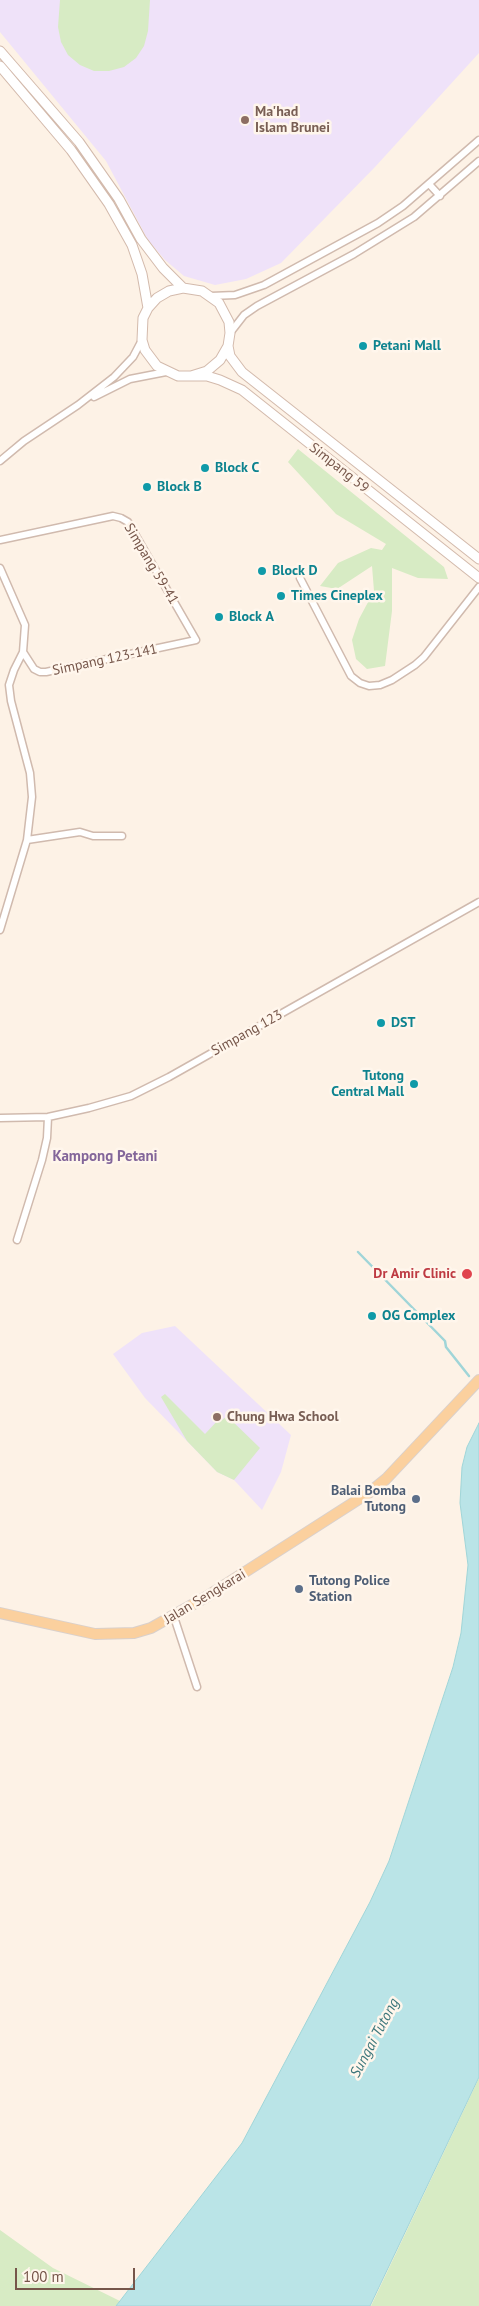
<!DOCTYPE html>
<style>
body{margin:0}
#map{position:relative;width:479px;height:2306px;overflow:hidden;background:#fdf2e6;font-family:"PT Sans",sans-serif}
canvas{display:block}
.scale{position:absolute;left:15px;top:2268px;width:120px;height:22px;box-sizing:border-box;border:2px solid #76564a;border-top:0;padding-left:6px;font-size:15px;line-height:18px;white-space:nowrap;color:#76564a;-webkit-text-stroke:4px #fff6ec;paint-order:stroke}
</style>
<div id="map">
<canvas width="479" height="2306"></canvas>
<div class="scale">100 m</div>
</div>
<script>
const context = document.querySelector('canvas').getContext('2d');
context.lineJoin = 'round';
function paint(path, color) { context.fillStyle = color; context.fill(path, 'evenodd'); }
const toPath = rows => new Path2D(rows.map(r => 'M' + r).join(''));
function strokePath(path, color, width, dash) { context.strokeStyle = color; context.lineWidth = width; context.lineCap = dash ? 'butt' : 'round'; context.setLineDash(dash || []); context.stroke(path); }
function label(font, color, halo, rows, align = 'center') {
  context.font = font + ' "PT Sans",sans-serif'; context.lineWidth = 5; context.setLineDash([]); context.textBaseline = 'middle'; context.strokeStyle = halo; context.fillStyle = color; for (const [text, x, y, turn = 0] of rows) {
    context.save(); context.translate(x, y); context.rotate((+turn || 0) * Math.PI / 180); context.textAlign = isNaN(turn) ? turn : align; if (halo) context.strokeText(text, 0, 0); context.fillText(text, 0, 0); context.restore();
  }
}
const education = toPath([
 [0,0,479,0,479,53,375,167,281,263,246,279,215,285,184,276,165,260,148,240,106,161,0,32],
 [175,1326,291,1435,281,1472,262,1510,234,1480,217,1472,145,1398,113,1354,142,1333]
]);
const green = toPath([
 [60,0,150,0,148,31,144,46,136,58,124,67,109,71,94,71,80,65,68,55,61,42,58,27],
 [298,449,444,567,448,579,418,578,392,568,392,611,385,666,367,669,356,659,352,640,359,619,374,591,372,566,337,589,320,586,338,563,371,548,382,550,386,544,336,514,288,462],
 [165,1394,205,1434,220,1418,222,1420,227,1416,260,1448,234,1480,217,1472,187,1441,161,1397],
 [479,2078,479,2306,371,2306],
 [0,2230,53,2268,120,2301,116,2306,0,2306]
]);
const water = toPath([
 [479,1423,479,2077,370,2306,116,2306,242,2143,370,1902,389,1861,453,1667,461,1633,468,1565,460,1503,462,1467,467,1447,479,1423]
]);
const stream = toPath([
 [358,1252,445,1341,446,1347,469,1376]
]);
const street = toPath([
 [429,184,440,196],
 [211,296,235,295,264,285,378,223,403,206,479,140],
 [230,333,244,315,257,306,354,254,414,217,479,161],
 [94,397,130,379,166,372],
 [0,461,24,441,78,405,114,377,133,357,142,340],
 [0,540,113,516,121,518,128,522,196,640,46,672,40,672,34,669,23,652],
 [0,568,25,625,23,652,14,670,9,685,11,701,30,773,32,797,27,840,0,930],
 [300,578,351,676,360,683,369,686,380,685,392,680,415,665,424,657,479,587],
 [27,840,80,832,93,836,122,836],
 [0,1118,48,1117,89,1108,131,1096,169,1077,479,902],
 [17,1240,42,1160,47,1138,48,1117],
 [174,1617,197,1687]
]);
const secondary = toPath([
 [0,51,79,142,119,199,141,239,163,268,183,288],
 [0,66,71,150,109,204,132,245,142,274,148,308],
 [228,346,230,356,242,372,479,559],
 [191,376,207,371,220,360,228,346,230,333,229,322,219,303,202,291,183,288,169,291,157,298,148,308,143,318,142,340,145,350,157,366,178,376,207,376,220,380,242,390,479,578]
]);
const primary = toPath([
 [0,1613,95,1634,134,1633,151,1628,206,1597,370,1492,386,1479,479,1380]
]);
const markers = [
 [245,120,5,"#8d6e63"],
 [363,346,5,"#0f9aa8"],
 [205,468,5,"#0f9aa8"],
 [147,487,5,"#0f9aa8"],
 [262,571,5,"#0f9aa8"],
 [281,596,5,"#0f9aa8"],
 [219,617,5,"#0f9aa8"],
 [381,1023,5,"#0f9aa8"],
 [414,1084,5,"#0f9aa8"],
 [467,1274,6,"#e0444e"],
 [372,1316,5,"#0f9aa8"],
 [217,1417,5,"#8d6e63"],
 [416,1499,5,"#5c6f8a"],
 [299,1589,5,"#5c6f8a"]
];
const educationNames = [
 ["Ma'had",255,112],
 ["Islam Brunei",255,128],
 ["Chung Hwa School",227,1417]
];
const cultureNames = [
 ["Petani Mall",373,346],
 ["Block C",215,468],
 ["Block B",157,487],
 ["Block D",272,571],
 ["Times Cineplex",291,596],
 ["Block A",229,617],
 ["DST",391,1023],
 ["Tutong",404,1076,"right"],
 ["Central Mall",404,1092,"right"],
 ["OG Complex",382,1316]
];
const streetNames = [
 ["Simpang 59",339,468,38],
 ["Simpang 59-41",151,564,59],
 ["Simpang 123-141",105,660,-12],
 ["Simpang 123",247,1033,-29],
 ["Jalan Sengkarai",205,1597,-31]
];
const healthNames = [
 ["Dr Amir Clinic",456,1274]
];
const serviceNames = [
 ["Balai Bomba",406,1491],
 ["Tutong",406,1507],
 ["Tutong Police",309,1581,"left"],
 ["Station",309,1597,"left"]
];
const neighbourhoodNames = [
 ["Kampong Petani",105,1157]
];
const waterNames = [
 ["Sungai Tutong",375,2038,-62]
];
paint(education, '#efe2f9');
paint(green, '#d7ebc4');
paint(water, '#bae4e7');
strokePath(water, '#a0d5d8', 1);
strokePath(stream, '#a0d5d8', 2.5);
strokePath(street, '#d0baae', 9);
strokePath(secondary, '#d3baac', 11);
strokePath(primary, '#d9d0cc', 12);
strokePath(street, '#fff', 6);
strokePath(secondary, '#fff', 9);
strokePath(primary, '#fbd09e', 10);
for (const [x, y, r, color] of markers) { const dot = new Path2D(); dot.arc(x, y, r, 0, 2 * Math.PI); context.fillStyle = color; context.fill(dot); strokePath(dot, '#fff6ec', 2); }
label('bold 14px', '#785e54', '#fff6ec', educationNames, 'left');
label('bold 14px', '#0d838f', '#fff6ec', cultureNames, 'left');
label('14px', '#76564a', '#fff6ec', streetNames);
label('bold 14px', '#be3a42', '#fff6ec', healthNames, 'right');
label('bold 14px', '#4e5e75', '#fff6ec', serviceNames, 'right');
label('bold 15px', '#83669a', '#fff6ec', neighbourhoodNames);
label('italic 15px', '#3d777c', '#fff6ec', waterNames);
</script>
